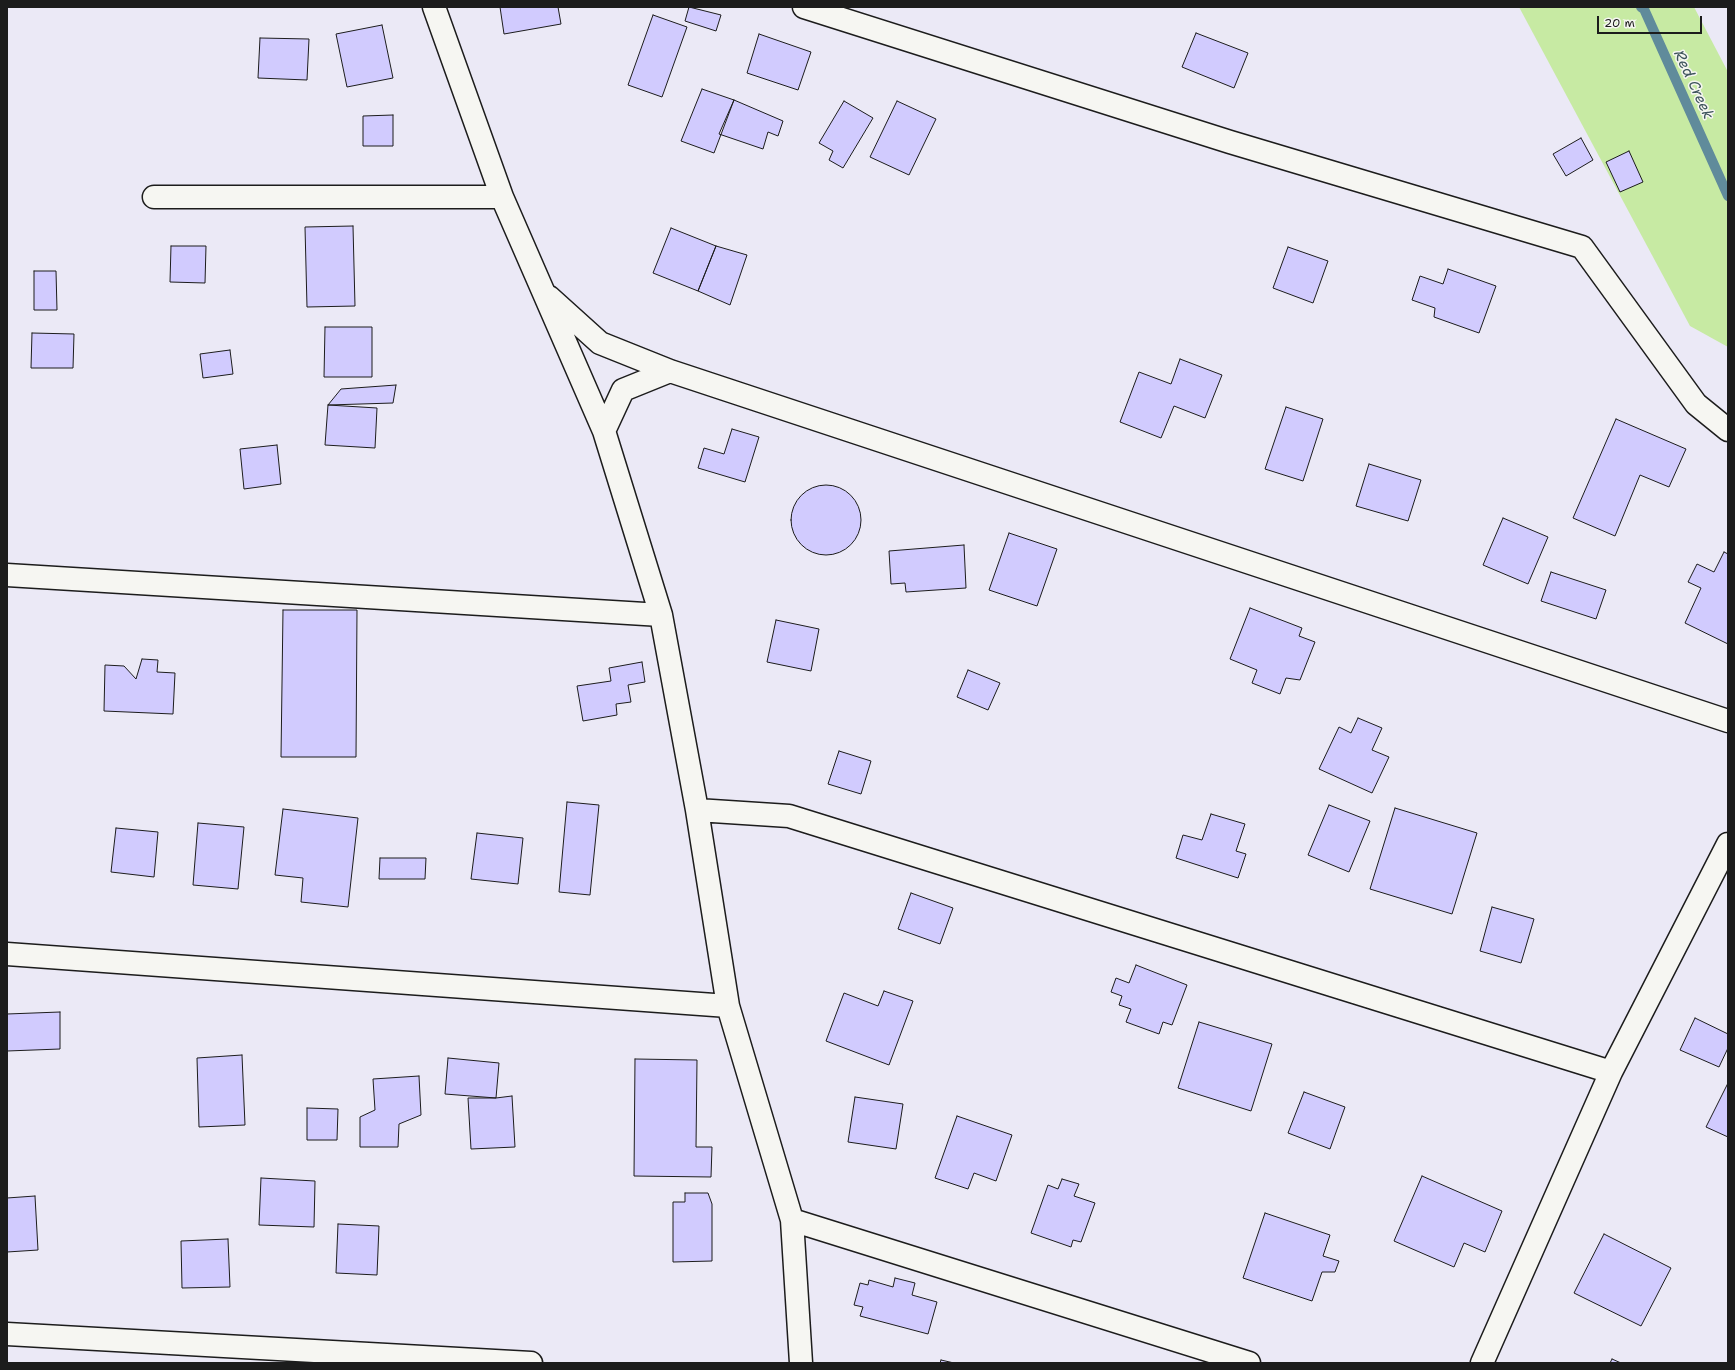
<!DOCTYPE html>
<style>
body{margin:0}
#map{position:relative;width:1735px;height:1370px;overflow:hidden;background:#ebe9f6;font-family:"Shantell Sans",sans-serif}
canvas{display:block}
.frame{position:absolute;inset:0;border:8px solid #1c1c1c;pointer-events:none}
.scale{position:absolute;left:1597px;top:16px;width:105px;height:18px;box-sizing:border-box;border:2px solid #1c1c1c;border-top:0;padding-left:5px;font-size:12px;line-height:14px;white-space:nowrap;color:#1c1c1c;-webkit-text-stroke:3px #f6f6f2;paint-order:stroke}
</style>
<div id="map">
<canvas width="1735" height="1370"></canvas>
<div class="frame"></div>
<div class="scale">20 m</div>
</div>
<script>
const context = document.querySelector('canvas').getContext('2d');
context.lineJoin = 'round';
function paint(path, color) { context.fillStyle = color; context.fill(path, 'evenodd'); }
const toPath = rows => new Path2D(rows.map(r => 'M' + r).join(''));
function strokePath(path, color, width, dash) { context.strokeStyle = color; context.lineWidth = width; context.lineCap = dash ? 'butt' : 'round'; context.setLineDash(dash || []); context.stroke(path); }
function label(font, color, halo, rows, align = 'center') {
  context.font = font + ' "Shantell Sans",sans-serif'; context.lineWidth = 3; context.setLineDash([]); context.textBaseline = 'middle'; context.strokeStyle = halo; context.fillStyle = color; for (const [text, x, y, turn = 0] of rows) {
    context.save(); context.translate(x, y); context.rotate((+turn || 0) * Math.PI / 180); context.textAlign = isNaN(turn) ? turn : align; if (halo) context.strokeText(text, 0, 0); context.fillText(text, 0, 0); context.restore();
  }
}
const green = toPath([
 [1519,7,1694,7,1728,72,1728,347,1690,326]
]);
const stream = toPath([
 [1641,7,1644,9,1728,196]
]);
const building = toPath([
 [500,7,558,7,561,24,504,34,500,7],
 [689,7,721,15,716,31,685,21,689,7],
 [653,15,687,27,662,97,628,85,653,15],
 [382,25,393,78,347,87,336,34,382,25],
 [1196,33,1248,53,1234,88,1182,67,1196,33],
 [759,34,811,52,798,90,747,73,759,34],
 [260,38,309,39,307,80,258,78,260,38],
 [702,89,734,100,714,153,681,141,702,89],
 [734,100,783,121,778,136,768,132,763,149,719,134,734,100],
 [844,101,873,118,843,168,829,160,833,151,819,143,844,101],
 [897,101,936,119,909,175,870,157,897,101],
 [393,115,393,146,363,146,363,116,393,115],
 [1581,138,1593,160,1566,176,1553,154,1581,138],
 [1629,151,1643,182,1620,192,1606,162,1629,151],
 [353,226,355,306,307,307,305,227,353,226],
 [671,228,716,246,698,291,653,273,671,228],
 [171,246,206,246,205,283,170,282,171,246],
 [716,246,747,255,730,305,698,291,716,246],
 [1288,247,1328,261,1313,303,1273,288,1288,247],
 [1448,269,1496,286,1479,333,1434,317,1435,308,1412,300,1420,276,1443,284,1448,269],
 [34,271,56,271,57,310,34,310,34,271],
 [325,327,372,327,372,377,324,377,325,327],
 [32,333,74,334,73,368,31,368,32,333],
 [230,350,233,374,203,378,200,354,230,350],
 [1180,359,1222,375,1205,418,1174,406,1161,438,1120,422,1139,372,1171,384,1180,359],
 [396,385,393,403,328,405,341,389,396,385],
 [328,405,377,408,375,448,325,445,328,405],
 [1286,407,1323,419,1303,481,1265,469,1286,407],
 [1616,419,1686,449,1669,487,1640,475,1615,536,1573,518,1616,419],
 [732,429,759,437,745,482,698,468,704,448,724,454,732,429],
 [277,445,281,484,244,489,240,449,277,445],
 [1369,464,1421,480,1408,521,1356,506,1369,464],
 '791 520a35 35 0 1 1 70 0a35 35 0 1 1-70 0Z',
 [1503,518,1548,537,1528,584,1483,565,1503,518],
 [1009,533,1057,549,1037,606,989,590,1009,533],
 [964,545,966,588,906,592,905,583,891,584,889,551,964,545],
 [1724,552,1728,554,1728,644,1685,623,1701,588,1688,582,1697,564,1714,572,1724,552],
 [1551,572,1606,590,1596,619,1541,601,1551,572],
 [1250,608,1302,628,1299,636,1315,642,1300,680,1286,678,1280,694,1252,683,1257,670,1230,659,1250,608],
 [283,610,357,610,356,757,281,757,283,610],
 [776,620,819,629,811,671,767,662,776,620],
 [142,659,158,660,157,672,175,673,173,714,104,711,105,665,124,666,136,679,142,659],
 [642,662,645,682,628,685,631,702,616,704,617,715,583,721,577,686,611,681,609,668,642,662],
 [968,670,1000,683,988,710,957,697,968,670],
 [1358,718,1382,728,1372,750,1389,757,1372,793,1319,769,1339,727,1351,733,1358,718],
 [839,751,871,761,861,794,828,784,839,751],
 [567,802,599,805,590,895,559,892,567,802],
 [1329,805,1370,821,1349,872,1308,855,1329,805],
 [1395,808,1477,833,1452,914,1370,889,1395,808],
 [283,809,358,818,348,907,301,902,303,878,275,875,283,809],
 [1211,814,1245,824,1236,851,1246,854,1238,878,1176,858,1183,835,1202,840,1211,814],
 [198,823,244,827,238,889,193,885,198,823],
 [116,828,158,832,154,877,111,872,116,828],
 [477,833,523,838,518,884,471,879,477,833],
 [380,858,426,858,425,879,379,879,380,858],
 [911,893,953,908,940,944,898,929,911,893],
 [1492,907,1534,919,1521,963,1480,951,1492,907],
 [1136,965,1187,985,1172,1025,1163,1022,1159,1034,1126,1022,1131,1009,1119,1005,1122,996,1111,992,1116,978,1129,983,1136,965],
 [884,991,913,1001,889,1065,826,1041,844,993,878,1006,884,991],
 [60,1012,60,1049,7,1051,7,1014,60,1012],
 [1695,1018,1728,1034,1728,1048,1719,1067,1680,1050,1695,1018],
 [1199,1022,1272,1044,1251,1111,1178,1088,1199,1022],
 [242,1055,245,1125,199,1127,197,1058,242,1055],
 [448,1058,499,1063,496,1098,445,1094,448,1058],
 [635,1059,697,1060,696,1147,712,1147,711,1177,634,1176,635,1059],
 [419,1076,421,1115,399,1124,398,1147,360,1147,360,1117,375,1110,373,1079,419,1076],
 [1728,1083,1728,1137,1706,1127,1728,1083],
 [1304,1092,1345,1107,1330,1149,1288,1133,1304,1092],
 [512,1096,515,1147,471,1149,468,1098,496,1098,512,1096],
 [855,1097,903,1104,896,1149,848,1142,855,1097],
 [307,1108,338,1109,337,1140,307,1140,307,1108],
 [957,1116,1012,1135,996,1181,974,1173,968,1189,935,1178,957,1116],
 [1422,1176,1502,1211,1485,1252,1464,1243,1454,1267,1394,1241,1422,1176],
 [261,1178,315,1181,314,1227,259,1225,261,1178],
 [1062,1179,1079,1184,1074,1196,1095,1203,1081,1242,1073,1240,1071,1247,1031,1233,1048,1185,1058,1189,1062,1179],
 [685,1193,708,1193,712,1204,712,1261,673,1262,673,1202,685,1202,685,1193],
 [35,1196,38,1250,7,1252,7,1198,35,1196],
 [1265,1213,1330,1235,1323,1256,1339,1261,1335,1272,1322,1272,1312,1301,1243,1278,1265,1213],
 [338,1224,379,1226,377,1275,336,1273,338,1224],
 [1604,1234,1671,1268,1641,1326,1574,1293,1604,1234],
 [228,1239,230,1287,182,1288,181,1241,228,1239],
 [895,1278,915,1283,912,1295,937,1302,928,1334,860,1316,863,1307,854,1305,860,1283,868,1285,869,1280,893,1287,895,1278],
 [1612,1359,1621,1363,1610,1363,1612,1359],
 [941,1360,954,1363,940,1363,941,1360]
]);
const street = toPath([
 [434,7,502,197,604,431,661,615,697,810,728,1006,792,1220,801,1363],
 [804,7,1230,142,1582,247,1696,404,1728,430],
 [154,197,502,197],
 [549,297,600,343,670,371,1728,721],
 [604,431,623,390,670,371],
 [7,575,661,615],
 [697,810,789,816,1611,1072],
 [7,954,728,1006],
 [792,1220,1249,1363],
 [7,1334,531,1363],
 [1482,1363,1611,1072,1728,844]
]);
const waterNames = [
 ["Red Creek",1693,85,65]
];
paint(green, '#c7eaa3');
strokePath(stream, '#608b9b', 10);
paint(building, '#d1cbfe');
strokePath(building, '#1c1c1c', 1);
strokePath(street, '#1c1c1c', 25);
strokePath(street, '#f6f6f2', 22);
label('italic 15px', '#3e545c', '#f6f6f2', waterNames);
</script>
